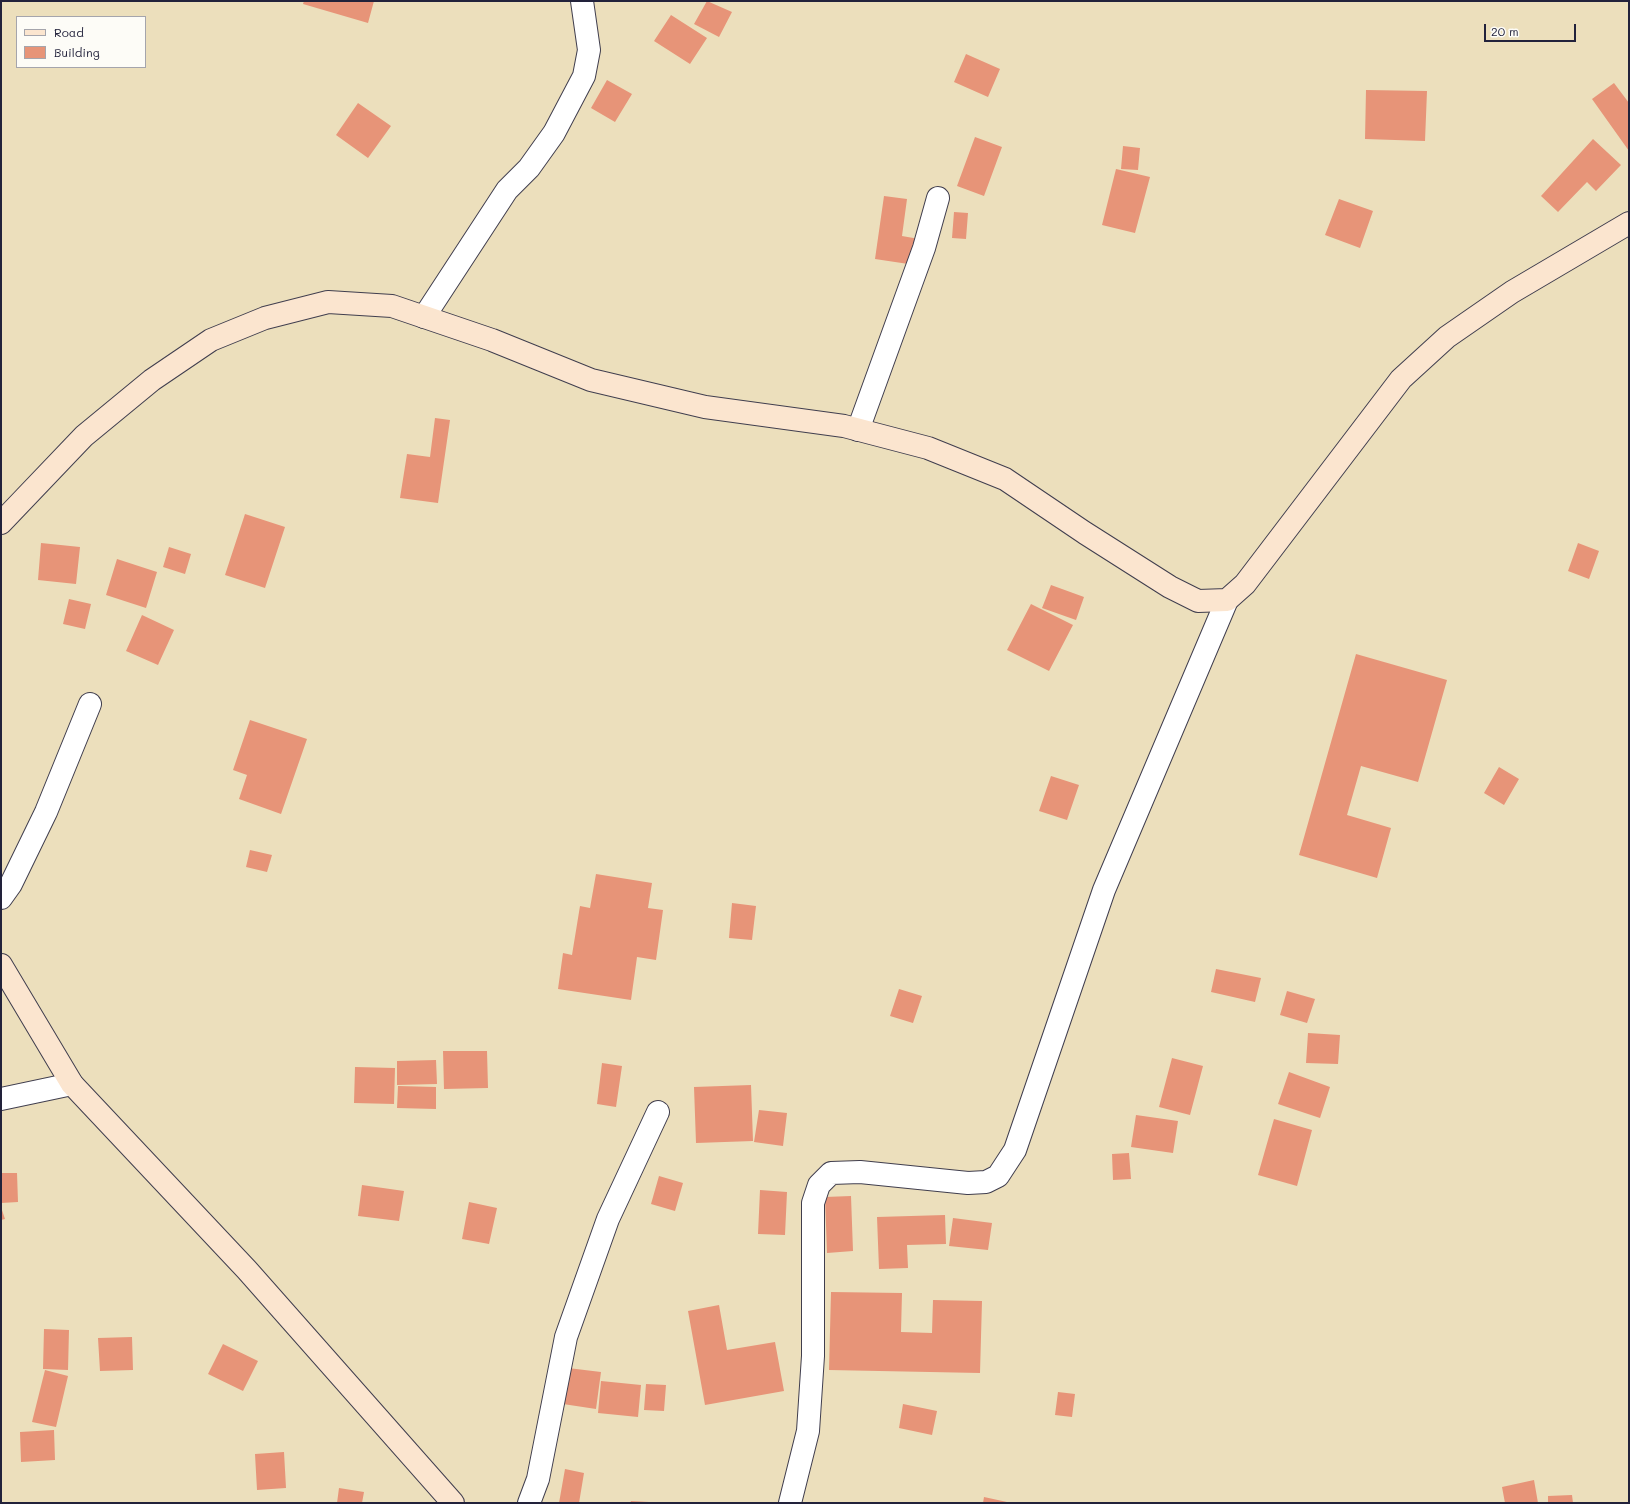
<!DOCTYPE html>
<style>
body{margin:0}
#map{position:relative;width:1630px;height:1504px;overflow:hidden;background:#ecdfbc;font-family:Mali,sans-serif}
canvas{display:block}
.frame{position:absolute;inset:0;border:2px solid #22223b;pointer-events:none}
.legend{position:absolute;left:16px;top:16px;width:130px;height:52px;box-sizing:border-box;background:#fdfcf7;border:1px solid #a5a5ac;margin:0;padding:5px 7px;list-style:none;font-size:12px;color:#22223b}
.legend li{display:flex;align-items:center;gap:8px;height:20px}
.legend b{width:20px;border:1px solid #a5a5ac}
.scale{position:absolute;left:1484px;top:24px;width:92px;height:18px;box-sizing:border-box;border:2px solid #22223b;border-top:0;padding-left:5px;font-size:12px;line-height:14px;white-space:nowrap;color:#22223b;-webkit-text-stroke:3px #fdfcf7;paint-order:stroke}
</style>
<div id="map">
<canvas width="1630" height="1504"></canvas>
<div class="frame"></div>
<ul class="legend">
<li><b style="height:5px;background:#fbe5cf"></b>Road</li>
<li><b style="height:11px;background:#e79478"></b>Building</li>
</ul>
<div class="scale">20 m</div>
</div>
<script>
const context = document.querySelector('canvas').getContext('2d');
context.lineJoin = 'round';
function paint(path, color) { context.fillStyle = color; context.fill(path, 'evenodd'); }
const toPath = rows => new Path2D(rows.map(r => 'M' + r).join(''));
function strokePath(path, color, width, dash) { context.strokeStyle = color; context.lineWidth = width; context.lineCap = dash ? 'butt' : 'round'; context.setLineDash(dash || []); context.stroke(path); }
const building = toPath([
 [304,1,374,1,368,23,303,4],
 [707,1,732,12,719,37,694,24],
 [671,15,707,38,690,64,654,41],
 [966,54,1000,69,988,97,954,82],
 [607,80,632,94,615,122,591,108],
 [1614,83,1629,103,1629,151,1592,99],
 [1366,90,1427,91,1425,141,1365,139],
 [358,103,391,126,368,158,336,135],
 [975,137,1002,147,984,196,957,186],
 [1593,139,1621,165,1596,191,1587,182,1558,212,1541,196],
 [1123,146,1140,148,1138,170,1121,169],
 [1116,169,1150,177,1135,233,1102,225],
 [884,196,907,199,902,236,919,239,915,265,875,259],
 [1339,199,1373,211,1360,248,1325,235],
 [954,212,968,213,966,239,952,238],
 [435,418,450,420,438,503,400,498,407,454,430,457],
 [245,514,285,527,265,588,225,575],
 [41,543,80,547,76,584,38,580],
 [1578,543,1599,551,1589,579,1568,571],
 [169,547,191,554,185,574,163,567],
 [117,559,157,572,146,608,106,595],
 [1051,585,1084,597,1076,620,1042,608],
 [69,599,91,604,85,629,63,624],
 [1031,604,1073,625,1049,671,1007,650],
 [142,615,174,630,158,665,126,651],
 [1356,654,1447,680,1418,782,1361,766,1347,815,1391,828,1377,878,1299,855],
 [250,720,307,739,281,814,239,799,247,775,233,770],
 [1499,767,1519,779,1504,805,1484,793],
 [1051,776,1079,785,1067,820,1039,811],
 [250,850,272,855,267,872,246,867],
 [596,874,652,883,648,908,663,910,656,960,637,957,631,1000,558,989,563,953,572,955,580,906,590,908],
 [732,903,756,906,752,940,729,938],
 [1216,969,1261,978,1255,1002,1211,992],
 [899,989,922,996,913,1023,890,1016],
 [1287,991,1315,999,1307,1023,1280,1015],
 [1308,1033,1340,1035,1338,1064,1306,1063],
 [443,1051,487,1051,488,1088,444,1089],
 [1172,1058,1203,1066,1190,1115,1159,1107],
 [436,1060,437,1084,397,1085,397,1061],
 [602,1063,622,1066,616,1107,597,1104],
 [355,1067,395,1068,394,1104,354,1103],
 [1289,1072,1330,1087,1320,1118,1278,1104],
 [751,1085,753,1141,696,1143,694,1087],
 [398,1086,436,1087,436,1109,397,1108],
 [759,1110,787,1113,783,1146,754,1142],
 [1136,1115,1178,1121,1173,1153,1131,1147],
 [1274,1119,1312,1130,1297,1186,1258,1175],
 [1129,1153,1131,1179,1113,1180,1112,1154],
 [1,1173,17,1173,18,1202,1,1203],
 [659,1176,683,1183,675,1211,651,1204],
 [362,1185,404,1191,399,1221,358,1216],
 [760,1190,787,1192,785,1235,758,1234],
 [851,1196,853,1251,827,1253,825,1197],
 [469,1202,497,1208,489,1244,462,1239],
 [1,1207,5,1219,1,1220],
 [945,1215,946,1244,907,1245,908,1268,879,1269,877,1217],
 [953,1218,992,1223,988,1250,949,1246],
 [831,1292,902,1293,901,1332,932,1333,933,1300,982,1301,980,1373,829,1370],
 [719,1305,727,1350,775,1342,784,1391,705,1405,688,1311],
 [44,1329,69,1330,68,1370,43,1369],
 [132,1337,133,1370,100,1371,98,1338],
 [223,1344,258,1361,243,1391,208,1374],
 [568,1368,601,1372,596,1409,563,1404],
 [45,1370,68,1376,56,1427,32,1422],
 [601,1381,641,1385,638,1417,598,1413],
 [646,1384,666,1385,664,1411,644,1410],
 [1058,1392,1075,1394,1072,1417,1055,1415],
 [903,1404,937,1411,932,1435,899,1428],
 [54,1430,55,1460,21,1462,20,1432],
 [284,1452,286,1488,257,1490,255,1454],
 [565,1469,584,1473,579,1503,559,1503],
 [1534,1480,1538,1503,1505,1503,1502,1487],
 [339,1488,364,1492,362,1503,337,1503],
 [1572,1495,1573,1503,1548,1503,1548,1496],
 [984,1497,1007,1502,1007,1503,983,1503],
 [631,1501,649,1502,649,1503,630,1503]
]);
const street = toPath([
 [424,317,507,190,529,168,554,133,584,76,589,50,582,1],
 [858,430,924,248,938,198],
 [1,898,11,884,46,812,90,704],
 [1,1099,72,1084],
 [529,1503,538,1479,566,1337,608,1219,658,1112],
 [790,1503,808,1431,813,1356,813,1203,819,1185,831,1173,860,1172,968,1183,986,1182,998,1176,1015,1150,1104,890,1227,600]
]);
const secondary = toPath([
 [1,523,84,436,152,380,211,340,265,318,328,302,392,306,492,340,591,380,705,407,844,426,928,448,1005,479,1085,533,1170,587,1198,601,1227,600,1245,584,1401,379,1447,337,1512,292,1629,223],
 [1,965,72,1084,247,1270,453,1503]
]);
paint(building, '#e79478');
strokePath(street, '#403e4e', 24);
strokePath(secondary, '#403e4e', 24);
strokePath(street, '#fff', 22);
strokePath(secondary, '#fbe5cf', 22);
</script>
